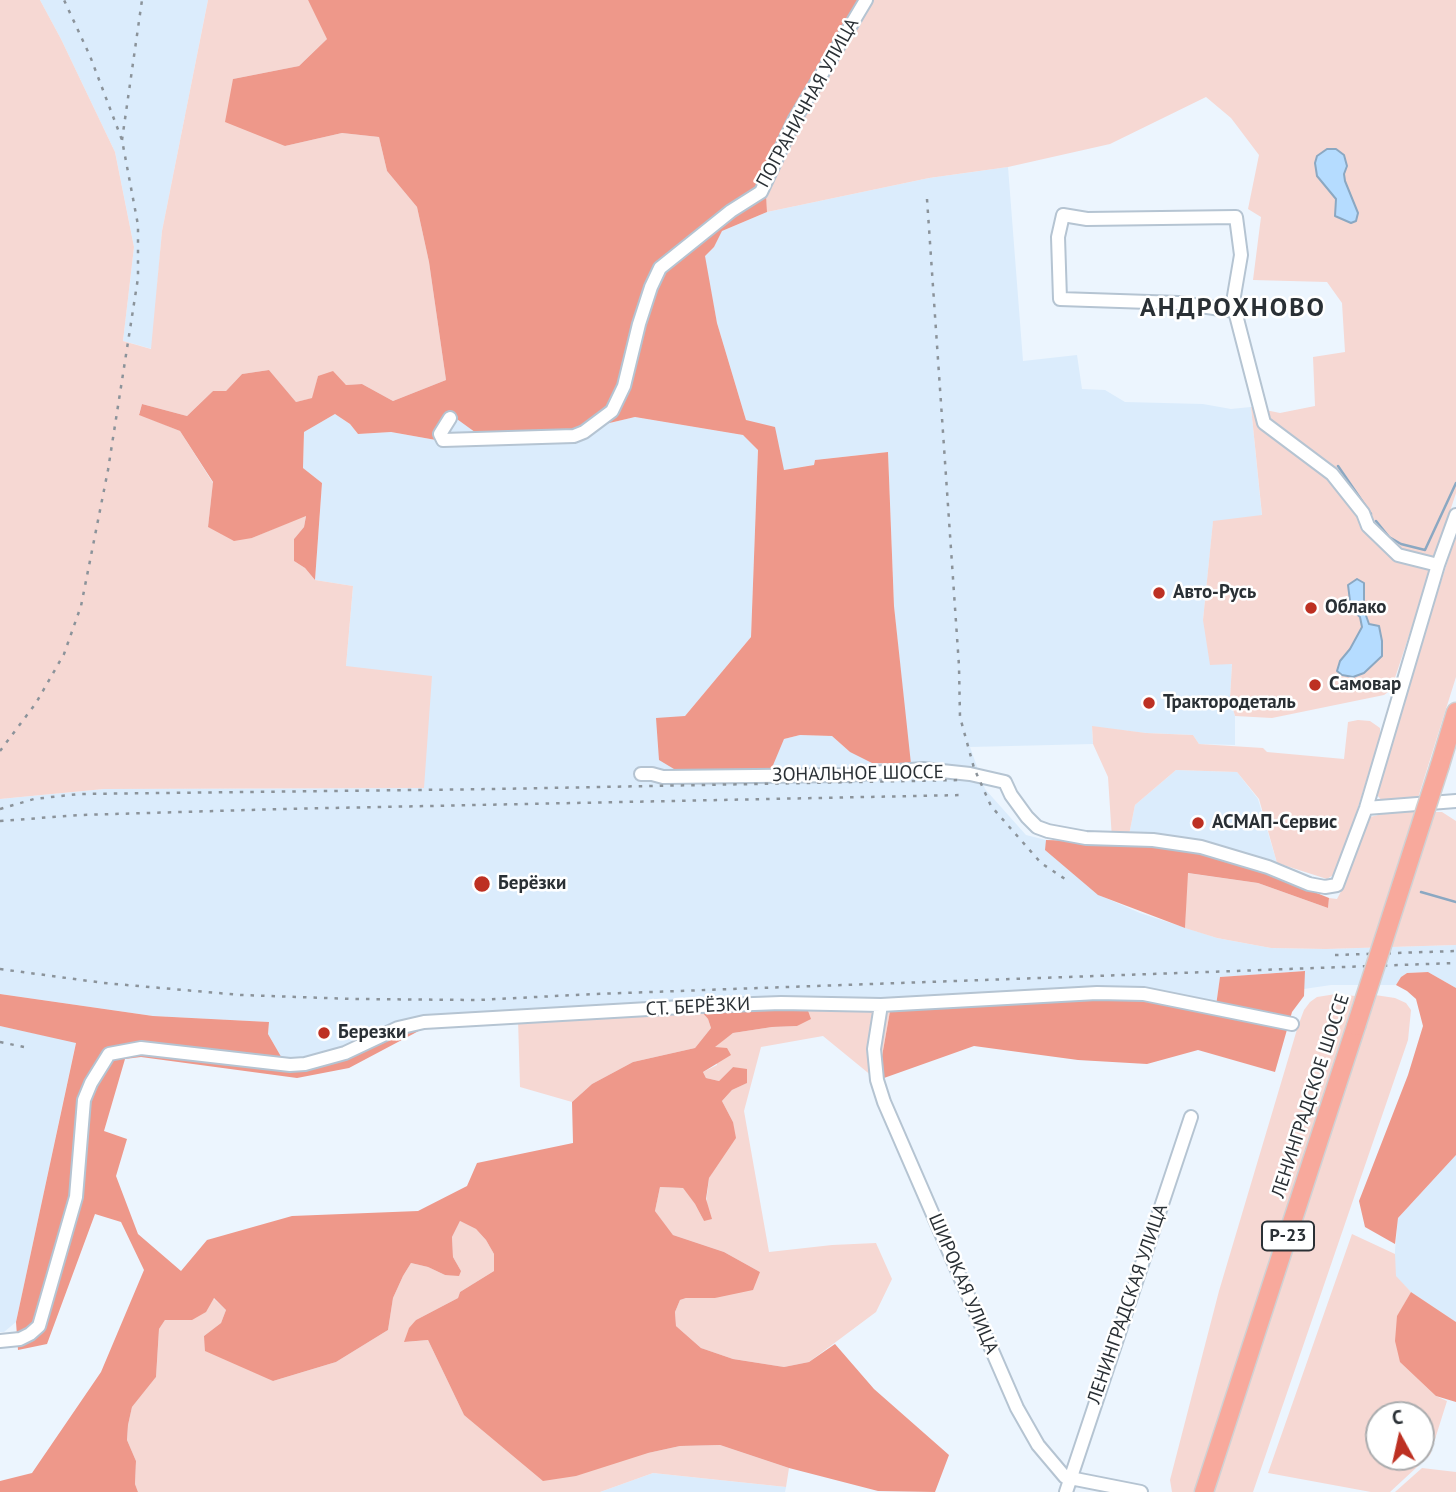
<!DOCTYPE html>
<meta charset="utf-8">
<style>
body{margin:0}
#map{position:relative;width:1456px;height:1492px;overflow:hidden;background:#ecf5fe;font-family:"PT Sans",sans-serif}
canvas{display:block}
.north{position:absolute;left:1365px;top:1401px;width:70px;height:70px;box-sizing:border-box;background:#fff;border:2px solid #aaacae;border-radius:50%;rotate:352deg;font-size:19px;font-weight:700;line-height:28px;text-align:center;color:#2a3035}
.north::after{content:'';display:block;margin:auto;width:24px;height:32px;background:#bd3022;clip-path:polygon(50% 0,100% 100%,50% 72%,0 100%)}
</style>
<div id="map">
<canvas width="1456" height="1492"></canvas>
<div class="north">С</div>
</div>
<script>
const context = document.querySelector('canvas').getContext('2d');
context.lineJoin = 'round';
function paint(path, color) { context.fillStyle = color; context.fill(path, 'evenodd'); }
const toPath = rows => new Path2D(rows.map(r => 'M' + r).join(''));
function strokePath(path, color, width, dash) { context.strokeStyle = color; context.lineWidth = width; context.lineCap = dash ? 'butt' : 'round'; context.setLineDash(dash || []); context.stroke(path); }
function label(font, color, halo, rows, align = 'center') {
  context.font = font + ' "PT Sans",sans-serif'; context.lineWidth = 5; context.setLineDash([]); context.textBaseline = 'middle'; context.strokeStyle = halo; context.fillStyle = color; for (const [text, x, y, turn = 0] of rows) {
    context.save(); context.translate(x, y); context.rotate((+turn || 0) * Math.PI / 180); context.textAlign = isNaN(turn) ? turn : align; if (halo) context.strokeText(text, 0, 0); context.fillText(text, 0, 0); context.restore();
  }
}
const built = toPath([
 [40,0,208,0,162,231,152,349,123,341,134,247,115,152,61,39],
 [1008,167,1023,361,1077,355,1082,389,1105,390,1125,402,1203,404,1231,409,1251,407,1262,516,1213,522,1203,620,1232,664,1230,699,1235,716,1235,745,1199,744,1193,735,1146,733,1092,727,1093,744,970,747,985,789,1026,835,1046,840,1046,850,1099,895,1140,913,1217,938,1271,948,1326,949,1456,945,1456,988,1428,972,1407,973,1401,977,1396,985,1331,985,1304,989,1304,971,1220,977,1215,1014,890,1011,430,1025,287,1067,268,1034,269,1022,153,1016,0,994,0,799,104,789,424,788,346,666,353,586,315,580,322,483,303,468,304,432,335,414,350,424,358,434,391,432,436,440,450,414,584,429,635,417,743,435,758,450,751,637,685,716,784,739,800,735,832,736,850,752,910,764,894,606,888,452,815,460,814,465,784,470,746,420,717,323,704,256,714,247,722,231,767,212,929,178],
 [1176,770,1237,772,1258,799,1277,863,1275,876,1128,840,1135,805],
 [0,1026,76,1042,16,1322,4,1332,0,1332],
 [1456,1155,1456,1322,1411,1292,1395,1276,1395,1250,1398,1218],
 [653,1473,786,1487,785,1492,600,1492]
]);
const green = toPath([
 [0,0,40,0,61,39,115,152,134,247,123,341,151,349,162,231,208,0,308,0,328,38,299,66,233,79,285,146,342,133,379,137,387,171,417,207,429,262,446,380,393,401,362,384,346,385,318,376,313,398,296,402,269,370,242,374,226,391,213,391,187,416,142,404,139,414,180,431,213,483,208,527,252,538,306,515,304,527,294,539,294,561,305,568,315,580,353,586,346,666,432,676,424,788,104,789,0,799],
 [874,0,1456,0,1456,493,1391,690,1384,695,1272,718,1235,716,1230,699,1232,664,1210,665,1203,620,1213,521,1262,515,1251,407,1280,413,1315,406,1313,357,1345,352,1342,303,1327,282,1253,280,1261,217,1248,209,1259,155,1231,118,1206,97,1110,144,1008,167,929,178,767,212,766,193,824,81],
 [1456,535,1456,677,1418,798,1395,804,1383,802,1377,795,1378,779],
 [1358,720,1370,721,1380,728,1380,736,1338,872,1327,879,1277,863,1259,799,1237,772,1176,770,1135,805,1128,840,1112,839,1108,777,1093,744,1092,726,1146,733,1193,735,1199,744,1263,748,1267,752,1344,759,1348,722],
 [1390,812,1442,812,1456,821,1456,945,1326,949,1271,948,1217,938,1185,928,1187,873,1258,883,1328,908,1329,898,1337,899,1346,882,1370,817],
 [1336,994,1355,996,1195,1492,1172,1492,1170,1480,1219,1291,1298,1026,1304,1010,1310,1002,1317,997],
 [1375,995,1395,998,1406,1003,1411,1010,1408,1040,1253,1492,1213,1492],
 [807,1008,890,1011,881,1062,884,1078,878,1081,823,1036,761,1047,744,1111,769,1252,832,1245,876,1243,892,1279,876,1312,809,1362,784,1367,733,1359,701,1348,676,1326,675,1312,680,1300,686,1298,715,1298,760,1272,724,1252,673,1235,655,1211,660,1187,683,1188,695,1204,704,1221,709,1178,720,1159,733,1122,722,1101,732,1090,746,1083,747,1070,733,1067,719,1081,706,1078,703,1072,717,1065,714,1047,733,1033,772,1027,797,1026],
 [702,1012,708,1019,711,1028,695,1048,633,1062,592,1084,572,1102,520,1087,518,1019],
 [460,1221,476,1229,486,1240,494,1254,494,1271,460,1292,458,1298,416,1320,405,1342,428,1340,464,1415,648,1453,680,1446,720,1445,789,1468,786,1487,653,1473,600,1492,138,1492,135,1484,136,1461,127,1440,128,1425,132,1407,156,1377,159,1329,165,1320,192,1319,213,1298,226,1310,221,1323,204,1336,273,1381,336,1362,388,1330,393,1298,403,1276,411,1263,428,1267,445,1275,461,1271,453,1257,452,1237],
 [1352,1234,1395,1254,1396,1276,1411,1292,1397,1317,1436,1396,1447,1401,1430,1455,1390,1492,1371,1492,1268,1473],
 [1379,1415,1421,1415,1421,1457,1379,1457],
 [1422,1468,1456,1472,1456,1492,1395,1492]
]);
const forest = toPath([
 [308,0,874,0,824,81,766,193,767,212,722,231,714,247,705,256,717,323,746,420,775,427,784,470,814,465,815,460,888,452,894,606,911,764,872,763,850,752,832,736,800,735,784,739,771,770,679,772,659,760,656,718,685,716,751,637,758,450,743,435,635,417,584,429,479,435,450,414,436,440,391,432,358,434,350,424,335,414,304,432,303,468,322,483,315,580,305,568,294,561,294,539,304,527,306,516,252,538,234,541,208,527,213,482,180,431,139,415,142,404,187,416,213,391,226,391,242,374,269,370,296,402,312,398,318,376,333,371,346,385,362,384,393,401,446,380,429,262,417,207,387,171,379,137,342,133,285,146,225,122,233,79,299,66,327,39],
 [1112,839,1201,850,1275,876,1329,898,1328,908,1258,883,1188,873,1185,928,1098,895,1045,850,1046,840,1081,841],
 [1305,971,1304,996,1292,1012,1275,1072,1198,1050,1147,1064,1078,1060,974,1046,884,1078,881,1062,890,1011,1098,998,1143,999,1215,1013,1220,977],
 [1428,972,1456,988,1456,1155,1398,1218,1395,1244,1365,1227,1359,1201,1408,1075,1423,1026,1416,999,1407,991,1396,985,1401,977,1407,973],
 [0,994,153,1016,269,1022,268,1034,287,1067,399,1031,430,1025,349,1068,297,1078,141,1057,125,1059,104,1131,127,1139,116,1176,138,1234,181,1271,207,1240,292,1216,418,1211,467,1186,477,1163,573,1143,572,1102,592,1084,633,1062,695,1048,711,1028,708,1019,702,1012,807,1008,811,1019,797,1026,772,1027,733,1033,715,1047,727,1048,731,1055,703,1072,706,1078,719,1081,733,1067,747,1069,747,1083,732,1090,722,1101,733,1122,736,1138,709,1178,706,1199,712,1219,704,1221,695,1204,683,1188,660,1187,655,1211,673,1235,724,1252,760,1272,753,1290,715,1298,686,1298,680,1300,675,1312,676,1326,701,1348,733,1359,784,1367,809,1362,835,1344,874,1389,949,1455,935,1492,878,1491,789,1468,720,1445,680,1446,648,1453,576,1476,543,1481,464,1415,428,1340,404,1342,409,1328,416,1320,458,1298,460,1292,494,1271,494,1254,486,1240,476,1229,460,1221,452,1237,453,1257,461,1271,459,1276,445,1275,428,1267,411,1263,403,1276,393,1298,388,1330,336,1362,273,1381,205,1351,204,1336,221,1323,226,1310,214,1298,206,1312,192,1320,165,1320,159,1329,156,1377,132,1407,128,1425,127,1440,136,1461,135,1484,138,1492,0,1492,0,1481,32,1473,101,1372,144,1270,121,1222,95,1214,47,1344,18,1350,16,1322,76,1043,0,1026],
 [1411,1292,1456,1322,1456,1402,1436,1396,1400,1362,1395,1341,1397,1316]
]);
const water = toPath([
 [1327,149,1336,149,1344,155,1347,166,1344,174,1345,181,1358,213,1356,221,1351,223,1335,216,1336,199,1317,176,1315,163,1317,156,1327,149],
 [1357,579,1364,583,1364,610,1369,624,1379,626,1382,641,1382,656,1364,673,1353,677,1342,675,1337,671,1340,661,1350,649,1362,627,1360,617,1351,609,1348,585,1357,579]
]);
const stream = toPath([
 [1338,466,1371,514],
 [1376,521,1389,537,1401,544,1425,550,1456,483],
 [1421,892,1456,902]
]);
const minor = toPath([
 [1235,311,1179,303,1060,299,1058,237,1063,215,1087,219,1236,217,1241,255,1234,296,1235,311,1264,423,1332,474,1363,513,1368,526,1398,555,1438,565],
 [450,418,440,434,443,440,574,436,584,432,612,411,624,386,639,324,651,287,660,268,731,211,761,192,795,119,866,0],
 [641,774,652,774,663,777,847,775,923,769,970,774,1005,782,1011,795,1027,817,1037,827,1048,831,1086,838,1153,840,1201,847,1268,867,1309,884,1325,887,1337,885,1366,808,1438,565,1456,515],
 [1366,808,1456,801],
 [881,1005,874,1049,877,1080,884,1102,1017,1408,1038,1445,1065,1477,1141,1492],
 [0,1341,20,1339,30,1334,39,1326,76,1197,84,1100,91,1083,109,1054,141,1048,290,1065,305,1064,345,1053,398,1028,424,1022,700,1006,781,1003,881,1005,1097,993,1144,994,1292,1024],
 [1066,1492,1191,1117]
]);
const highway = toPath([
 [1440,765,1456,712],
 [1204,1492,1356,1026]
]);
const rail = toPath([
 [122,140,142,0],
 [927,199,959,666,960,717,974,768,991,806,1041,863,1065,879],
 [0,751,36,703,64,654,81,606,108,470,138,278,138,225,122,140,90,56,64,0],
 [0,809,34,799,79,794,495,789,962,780],
 [0,821,80,815,282,809,963,795],
 [1335,955,1456,951],
 [0,969,104,983,241,995,354,999,478,1000,594,994,1456,963],
 [0,1042,24,1047]
]);
const highwayBridge = toPath([
 [1356,1026,1440,765]
]);
const markers = [
 [1159,593,7,"#bd3022"],
 [1311,608,7,"#bd3022"],
 [1315,685,7,"#bd3022"],
 [1149,703,7,"#bd3022"],
 [1198,823,7,"#bd3022"],
 [482,884,9,"#bd3022"],
 [324,1033,7,"#bd3022"]
];
const shields = [
 [1288,1236,52]
];
const shieldNames = [
 ["Р-23",1288,1236]
];
const streetNames = [
 ["ПОГРАНИЧНАЯ УЛИЦА",808,103,-61],
 ["ЗОНАЛЬНОЕ ШОССЕ",858,774,-1],
 ["СТ. БЕРЁЗКИ",698,1007,-3],
 ["ЛЕНИНГРАДСКОЕ ШОССЕ",1311,1096,-72],
 ["ШИРОКАЯ УЛИЦА",963,1284,67],
 ["ЛЕНИНГРАДСКАЯ УЛИЦА",1128,1304,-71]
];
const poiNames = [
 ["Авто-Русь",1173,593],
 ["Облако",1325,608],
 ["Самовар",1329,685],
 ["Трактородеталь",1163,703],
 ["АСМАП-Сервис",1212,823],
 ["Берёзки",498,884],
 ["Березки",338,1033]
];
const districtNames = [
 ["АНДРОХНОВО",1233,309]
];
paint(built, '#dbecfc');
paint(green, '#f6d8d3');
paint(forest, '#ee988a');
paint(water, '#b5dcff');
strokePath(water, '#8ba8c2', 2);
strokePath(stream, '#8ba8c2', 2.5);
strokePath(minor, '#b5c4d2', 16);
strokePath(highway, '#d0d1d3', 21);
strokePath(minor, '#fff', 12);
strokePath(highway, '#f8a99c', 18);
strokePath(rail, '#8b939a', 2.5, [3.5, 7]);
strokePath(highwayBridge, '#d0d1d3', 21, []);
strokePath(highwayBridge, '#f8a99c', 18);
for (const [x, y, r, color] of markers) { const dot = new Path2D(); dot.arc(x, y, r, 0, 2 * Math.PI); context.fillStyle = color; context.fill(dot); strokePath(dot, '#fff', 2.5); }
for (const [x, y, w] of shields) { const box = new Path2D(); box.roundRect(x - w / 2, y - 14.5, w, 29, 5); context.fillStyle = '#fff'; context.fill(box); strokePath(box, '#2a3035', 2); }
label('bold 18px', '#2a3035', null, shieldNames);
label('19px', '#2a3035', '#fff', streetNames);
label('bold 19px', '#2a3035', '#fff', poiNames, 'left');
context.letterSpacing = '2px';
label('bold 26px', '#2a3035', '#fff', districtNames);
context.letterSpacing = '0px';
</script>
